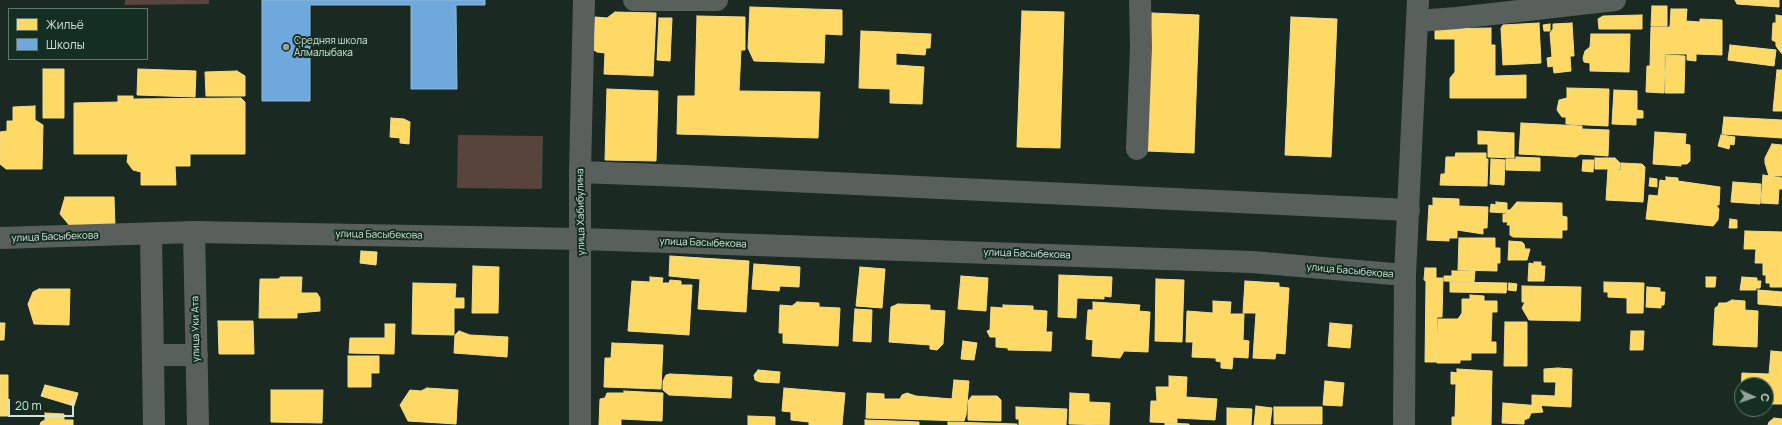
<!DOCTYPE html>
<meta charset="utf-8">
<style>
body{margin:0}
#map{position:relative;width:1782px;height:425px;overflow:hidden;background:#1a2921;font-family:Manrope,sans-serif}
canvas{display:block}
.legend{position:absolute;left:8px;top:8px;width:140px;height:52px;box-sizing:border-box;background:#142f21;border:1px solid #60776b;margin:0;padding:5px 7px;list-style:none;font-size:12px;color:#d3e3d9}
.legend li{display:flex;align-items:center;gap:8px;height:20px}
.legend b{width:20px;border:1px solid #60776b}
.north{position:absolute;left:1734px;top:377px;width:40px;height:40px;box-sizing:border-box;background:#142f21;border:1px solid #60776b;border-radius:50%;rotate:93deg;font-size:11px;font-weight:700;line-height:16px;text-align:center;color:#d3e3d9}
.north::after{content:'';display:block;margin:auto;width:14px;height:18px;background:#92a299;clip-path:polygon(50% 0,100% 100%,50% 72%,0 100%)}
.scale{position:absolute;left:8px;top:399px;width:66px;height:18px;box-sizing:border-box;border:2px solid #d3e3d9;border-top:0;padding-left:5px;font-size:12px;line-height:14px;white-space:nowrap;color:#d3e3d9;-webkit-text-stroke:3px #142f21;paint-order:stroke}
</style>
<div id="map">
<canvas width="1782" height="425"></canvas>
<ul class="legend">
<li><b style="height:11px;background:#ffd966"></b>Жильё</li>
<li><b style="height:11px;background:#6fa8dc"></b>Школы</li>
</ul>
<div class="north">С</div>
<div class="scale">20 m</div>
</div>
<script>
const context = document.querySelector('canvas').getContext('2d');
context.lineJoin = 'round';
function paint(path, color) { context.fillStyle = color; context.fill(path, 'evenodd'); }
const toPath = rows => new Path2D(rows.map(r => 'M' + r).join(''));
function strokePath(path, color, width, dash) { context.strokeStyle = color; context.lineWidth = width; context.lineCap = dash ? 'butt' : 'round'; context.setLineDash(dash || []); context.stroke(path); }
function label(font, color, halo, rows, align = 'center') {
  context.font = font + ' Manrope,sans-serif'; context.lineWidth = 4; context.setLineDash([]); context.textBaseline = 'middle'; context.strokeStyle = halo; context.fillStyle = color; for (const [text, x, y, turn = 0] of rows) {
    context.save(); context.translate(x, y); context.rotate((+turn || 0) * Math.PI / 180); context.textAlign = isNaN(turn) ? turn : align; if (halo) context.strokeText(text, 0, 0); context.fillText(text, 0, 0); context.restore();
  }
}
const green = toPath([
 [125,0,209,0,209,4,125,5],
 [458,135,543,136,542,189,457,188]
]);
const homes = toPath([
 [1735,0,1779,0,1779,7,1737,4,1735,0],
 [1652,6,1667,6,1667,26,1651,26,1652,6],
 [750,7,842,10,842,35,825,34,824,63,754,61,748,48,750,7],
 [1671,9,1687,9,1686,21,1700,22,1700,19,1722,20,1722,55,1696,54,1696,61,1687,60,1687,54,1665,54,1664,93,1646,92,1647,66,1650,66,1651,27,1670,27,1671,9],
 [1022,11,1064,12,1060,148,1017,147,1022,11],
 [615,12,656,13,653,76,604,74,605,53,597,52,594,50,595,17,607,18,615,12],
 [1152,13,1199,15,1194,153,1147,151,1152,13],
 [1642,15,1642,29,1599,29,1598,19,1603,16,1642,15],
 [1776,15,1782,16,1782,54,1776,46,1776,42,1772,40,1773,23,1776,23,1776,15],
 [697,16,745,17,745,50,741,50,739,91,820,92,818,138,677,134,678,96,695,96,697,16],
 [1291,17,1337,19,1331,157,1285,155,1291,17],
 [659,18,672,18,670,61,657,60,659,18],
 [1539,23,1541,63,1503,65,1501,28,1503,25,1539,23],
 [1572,23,1574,56,1570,56,1571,71,1554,73,1553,66,1548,67,1547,58,1552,57,1550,33,1553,29,1553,24,1572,23],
 [1550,24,1550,31,1544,31,1543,25,1550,24],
 [1491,28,1491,45,1495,45,1495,76,1526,75,1526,98,1450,98,1450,78,1455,72,1455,39,1435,39,1435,29,1491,28],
 [861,31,931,34,930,48,926,48,925,55,896,53,896,65,924,67,922,104,890,103,890,89,859,88,861,31],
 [1591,34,1630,34,1629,72,1590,71,1590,63,1584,62,1583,58,1585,51,1590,47,1591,34],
 [1730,45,1776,50,1774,66,1728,60,1730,45],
 [1666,55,1685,56,1684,93,1665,93,1666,55],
 [43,69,64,69,64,118,43,118,43,69],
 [138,69,196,71,195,97,137,95,138,69],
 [1777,70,1782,70,1782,111,1773,111,1777,70],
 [237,71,245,76,245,96,206,96,205,72,237,71],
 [1567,88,1609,89,1608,126,1566,124,1566,117,1562,117,1557,110,1559,100,1567,98,1567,88],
 [607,89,658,91,656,161,605,160,607,89],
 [1614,90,1637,91,1637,110,1643,111,1643,118,1636,118,1636,125,1612,124,1614,90],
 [118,96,133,96,133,99,241,98,245,102,245,154,190,154,190,166,175,166,176,185,141,185,141,172,133,170,127,162,128,154,74,154,74,103,118,102,118,96],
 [35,106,35,120,43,125,42,169,6,169,0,164,0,132,7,131,7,121,13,121,13,107,35,106],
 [1724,117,1782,120,1782,138,1722,134,1724,117],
 [391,118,404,119,410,122,409,144,400,143,400,138,390,137,391,118],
 [1521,123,1582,126,1582,129,1609,130,1608,156,1580,154,1576,157,1519,154,1521,123],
 [1478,131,1514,133,1514,158,1488,157,1488,144,1478,144,1478,131],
 [1655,132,1686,134,1685,144,1690,145,1690,161,1687,164,1681,164,1681,166,1653,164,1655,132],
 [1721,135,1735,137,1734,145,1730,144,1729,149,1718,146,1721,135],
 [1772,144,1782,145,1782,176,1769,176,1765,163,1765,158,1772,144],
 [1456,153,1486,153,1486,159,1488,159,1487,186,1440,185,1441,174,1445,174,1446,157,1455,157,1456,153],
 [1516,157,1540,158,1540,171,1506,170,1506,159,1516,159,1516,157],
 [1595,158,1615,158,1620,163,1620,169,1595,169,1595,158],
 [1491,159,1505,160,1504,185,1490,184,1491,159],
 [1583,160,1594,160,1593,172,1582,171,1583,160],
 [1621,163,1642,164,1645,167,1643,202,1606,200,1608,169,1621,170,1621,163],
 [1763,175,1782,178,1782,189,1779,189,1778,204,1761,203,1763,175],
 [1666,177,1678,178,1678,181,1720,187,1719,205,1716,205,1719,209,1718,220,1713,226,1646,219,1649,195,1658,196,1660,180,1666,181,1666,177],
 [1650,178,1657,179,1657,187,1649,186,1650,178],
 [1733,182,1761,184,1760,204,1731,202,1733,182],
 [65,197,114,197,115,226,70,226,60,214,65,197],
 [1433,198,1459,199,1459,206,1488,207,1487,228,1483,228,1483,234,1457,230,1457,238,1449,238,1449,241,1427,240,1429,205,1433,206,1433,198],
 [1496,202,1507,203,1507,213,1490,212,1491,204,1496,205,1496,202],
 [1517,202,1562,203,1562,216,1567,217,1567,230,1562,230,1562,238,1513,237,1510,235,1510,225,1507,225,1508,222,1503,222,1503,214,1507,214,1507,210,1510,210,1517,202],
 [1730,219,1737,220,1737,228,1729,228,1730,219],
 [1745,231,1782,232,1782,287,1770,287,1770,283,1766,283,1766,275,1763,275,1763,263,1755,263,1756,249,1744,249,1745,231],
 [1459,238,1495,238,1495,248,1500,248,1500,263,1497,263,1497,271,1458,270,1459,238],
 [1509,241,1522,242,1524,244,1525,249,1530,249,1527,260,1508,260,1509,241],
 [361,251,377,252,376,265,360,263,361,251],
 [670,256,749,261,746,312,698,309,700,279,669,276,670,256],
 [1534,262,1541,262,1541,266,1545,266,1544,281,1528,281,1529,263,1534,264,1534,262],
 [754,264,800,267,799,287,780,286,779,291,752,289,754,264],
 [473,266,499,267,498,313,472,313,473,266],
 [860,267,885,269,882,308,856,306,860,267],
 [1425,268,1436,268,1436,278,1443,278,1442,317,1437,317,1437,362,1425,362,1426,281,1424,280,1425,268],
 [1452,271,1475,271,1474,282,1444,281,1444,276,1452,276,1452,271],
 [1059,275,1112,277,1111,297,1104,296,1104,299,1077,298,1076,318,1058,317,1059,275],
 [961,276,988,278,986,311,958,309,961,276],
 [281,277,302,277,301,293,317,293,320,298,320,311,297,313,297,318,259,318,260,279,278,279,281,277],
 [650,277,663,278,662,283,669,283,670,280,681,281,681,285,692,285,689,335,628,331,632,281,650,282,650,277],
 [1706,277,1716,277,1715,287,1706,287,1706,277],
 [1742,277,1757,278,1757,281,1761,281,1760,288,1756,288,1756,290,1740,290,1742,277],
 [1156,279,1184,280,1182,342,1155,341,1156,279],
 [1245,281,1279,283,1279,287,1289,288,1285,354,1276,353,1275,359,1253,358,1256,313,1243,313,1245,281],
 [1450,282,1507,283,1506,293,1450,292,1450,282],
 [1604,282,1644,283,1643,313,1627,313,1627,298,1608,297,1608,292,1604,292,1604,282],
 [413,283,456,284,455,298,464,298,464,308,454,308,454,335,412,334,413,283],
 [1509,283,1517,284,1516,291,1508,290,1509,283],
 [1522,286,1581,287,1580,321,1529,320,1522,308,1525,302,1522,302,1522,286],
 [1647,287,1660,288,1660,292,1665,292,1664,305,1661,305,1661,308,1646,307,1647,287],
 [39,289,70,289,69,325,34,324,28,304,33,292,39,289],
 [1758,290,1782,292,1782,306,1758,304,1758,290],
 [1470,295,1484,296,1484,301,1497,301,1497,312,1492,312,1491,342,1496,342,1496,353,1471,353,1471,360,1460,360,1460,363,1437,363,1438,319,1458,319,1462,313,1462,299,1470,299,1470,295],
 [1732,300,1745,301,1745,310,1758,311,1757,347,1713,345,1715,308,1718,306,1719,303,1726,303,1732,300],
 [1213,301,1231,302,1230,314,1244,314,1243,340,1249,341,1248,358,1233,357,1232,369,1221,368,1221,362,1216,361,1216,358,1192,357,1193,342,1186,342,1187,311,1213,313,1213,301],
 [797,302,819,303,819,307,840,308,838,346,783,343,783,333,779,333,780,305,792,306,797,302],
 [1093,302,1140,305,1139,311,1150,312,1148,352,1124,351,1120,358,1092,356,1093,340,1086,339,1088,310,1093,310,1093,302],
 [898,304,930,305,930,310,945,311,943,344,937,350,930,349,930,345,889,342,891,307,898,304],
 [1003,305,1033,306,1033,310,1047,311,1046,332,1052,332,1051,351,1008,350,1008,348,996,347,996,337,990,337,987,331,990,330,991,307,1003,308,1003,305],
 [855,309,872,310,871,342,853,341,855,309],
 [218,321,253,321,254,354,219,354,218,321],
 [1505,322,1527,322,1527,366,1504,366,1505,322],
 [0,323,5,323,4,340,0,340,0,323],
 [1330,323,1352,325,1350,348,1328,346,1330,323],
 [385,324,395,324,394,354,349,353,350,338,385,338,385,324],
 [459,331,470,335,508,337,507,357,454,353,455,335,459,331],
 [1631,331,1644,331,1643,350,1630,350,1631,331],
 [963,341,977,343,974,360,961,359,963,341],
 [612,343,663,345,661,389,604,387,605,358,611,358,612,343],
 [1771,351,1782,352,1782,404,1770,404,1770,396,1766,396,1766,385,1742,385,1741,395,1742,373,1769,374,1771,351],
 [348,356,379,356,379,373,371,373,371,387,348,387,348,356],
 [1558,368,1572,369,1571,407,1532,405,1532,395,1555,396,1556,382,1544,382,1544,369,1558,368],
 [1457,369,1492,371,1491,425,1452,425,1452,417,1455,417,1456,384,1451,384,1451,372,1457,373,1457,369],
 [758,370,780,372,779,383,760,382,755,380,754,375,758,370],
 [670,374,732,377,731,398,669,395,663,390,663,381,666,375,670,374],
 [0,375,8,375,8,416,0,416,0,375],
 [1169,376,1187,377,1186,397,1217,399,1215,420,1177,418,1177,423,1150,422,1151,401,1157,401,1156,387,1169,387,1169,376],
 [954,380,969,381,966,415,964,421,866,418,867,393,884,394,884,399,900,399,902,395,907,393,916,396,952,399,954,380],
 [1325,381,1344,383,1342,406,1323,405,1325,381],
 [45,385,78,393,74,406,41,396,45,385],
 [427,388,458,390,456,424,408,421,400,405,410,390,421,391,427,388],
 [784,388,845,393,842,425,809,425,809,422,791,420,791,412,782,411,784,388],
 [271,390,323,390,322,423,271,422,271,390],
 [624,391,663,393,662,421,621,419,621,425,599,425,600,399,605,398,607,393,624,393,624,391],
 [1070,393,1089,394,1089,402,1110,403,1109,425,1069,424,1070,393],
 [972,396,997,396,1001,400,1001,421,968,420,968,401,972,396],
 [1503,403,1541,406,1543,412,1531,413,1529,418,1524,420,1524,424,1502,423,1503,403],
 [1256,406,1272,408,1270,425,1254,425,1256,406],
 [1016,407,1067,409,1066,425,1019,425,1019,419,1016,419,1016,407],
 [1274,407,1322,407,1322,424,1274,424,1274,407],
 [1227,408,1252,409,1251,425,1227,425,1227,408],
 [45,413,64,414,64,420,73,420,73,425,40,425,41,422,45,420,45,413],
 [748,416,775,417,775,425,748,425,748,416],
 [1774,418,1782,419,1782,425,1768,425,1769,422,1774,418],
 [865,420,919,422,919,425,865,425,865,420],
 [948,422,1017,424,1017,425,948,425,948,422],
 [1165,423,1189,424,1189,425,1165,425,1165,423]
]);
const schools = toPath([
 [262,0,485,0,485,5,456,5,457,89,411,89,411,5,310,5,310,101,262,101,262,0]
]);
const minor = toPath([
 [634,0,717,0],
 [1417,21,1457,18,1615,0],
 [1137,149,1141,47,1140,0],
 [580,172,684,176,1409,210],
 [194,232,198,425],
 [151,234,154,425],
 [0,238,194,232,581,239,1252,262,1405,275],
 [153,355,197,355],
 [580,425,580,172,584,0],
 [1404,425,1405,275,1418,0]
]);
const markers = [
 [286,47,4,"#92a299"]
];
const poiNames = [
 ["Средняя школа",294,41],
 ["Алмалыбака",294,53]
];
const streetNames = [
 ["улица Хабибулина",581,212,-91],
 ["улица Басыбекова",379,235,1],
 ["улица Басыбекова",55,237,-2],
 ["улица Басыбекова",703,243,2],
 ["улица Басыбекова",1027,254,2],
 ["улица Басыбекова",1350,271,5],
 ["улица Уки Ата",196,329,-91]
];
paint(green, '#56443d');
paint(homes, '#ffd966');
strokePath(homes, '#f2dc88', 1);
paint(schools, '#6fa8dc');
strokePath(schools, '#8dbadb', 1);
strokePath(minor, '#59605c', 22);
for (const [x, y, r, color] of markers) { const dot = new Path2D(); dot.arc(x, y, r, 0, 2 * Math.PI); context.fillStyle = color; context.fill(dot); strokePath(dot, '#142f21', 1.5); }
label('10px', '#d3e3d9', '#142f21', poiNames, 'left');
label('10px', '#d3e3d9', '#142f21', streetNames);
</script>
